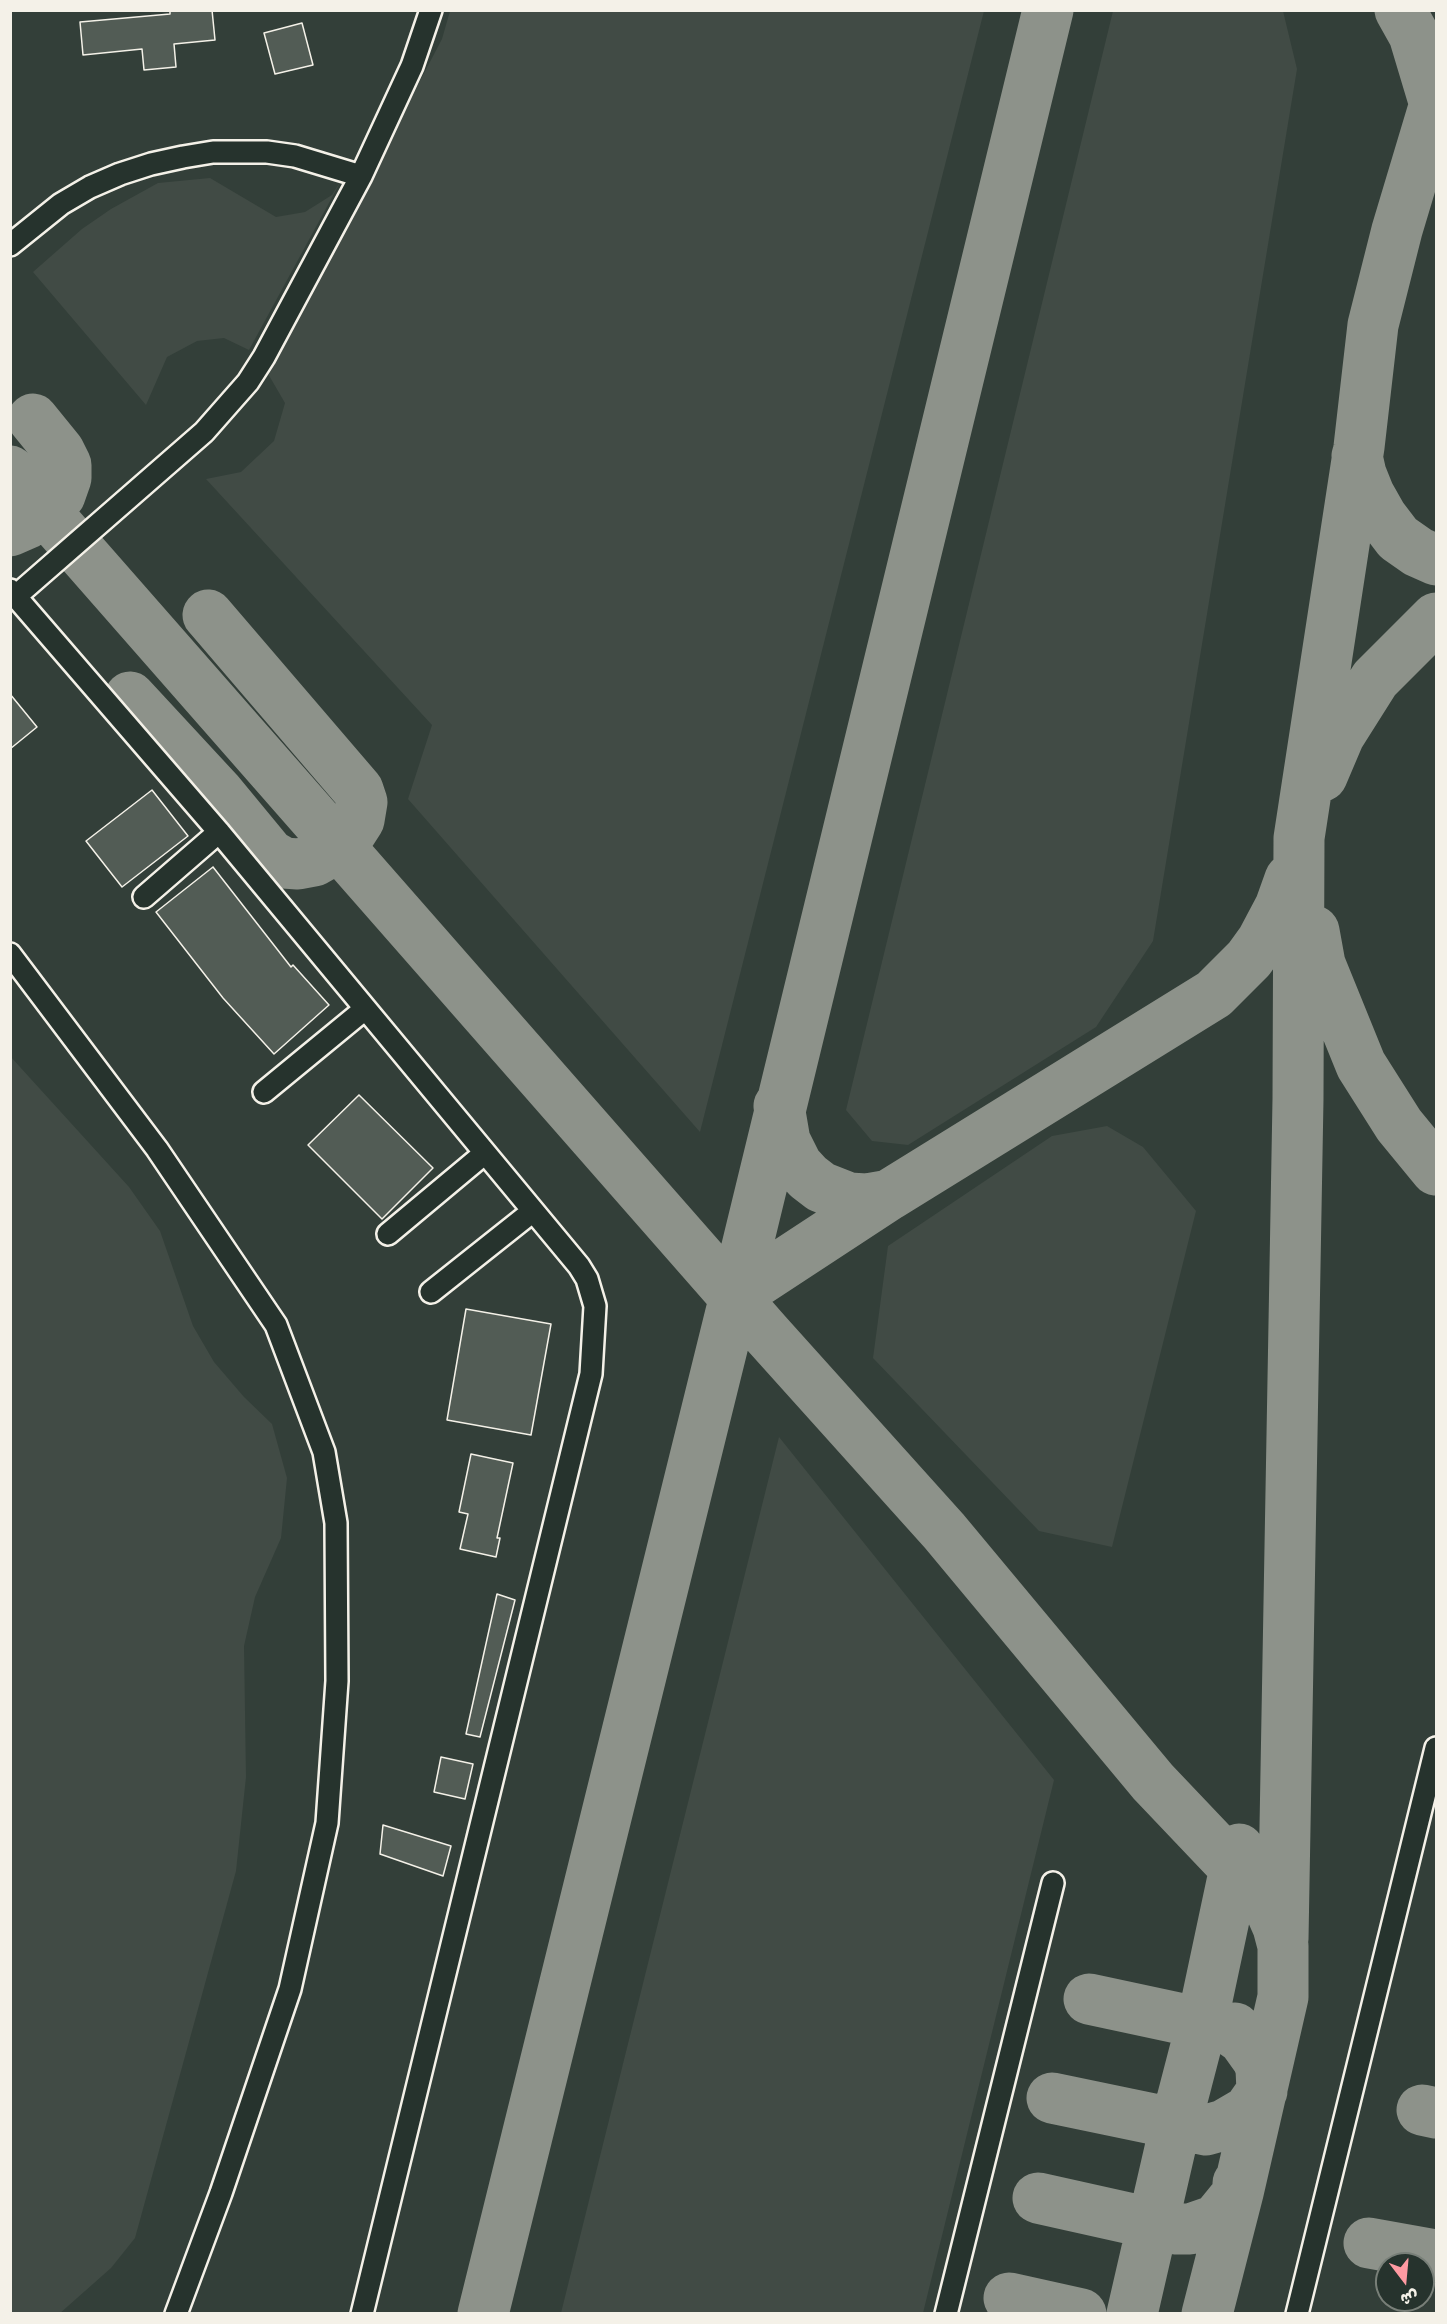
<!DOCTYPE html>
<meta charset="utf-8">
<style>
body{margin:0}
#map{position:relative;width:1447px;height:2324px;overflow:hidden;background:#26332d;font-family:"Shantell Sans","Playpen Sans Arabic",sans-serif}
canvas{display:block}
.frame{position:absolute;inset:0;border:12px solid #f4f1e8;pointer-events:none}
.north{position:absolute;left:1375px;top:2252px;width:60px;height:60px;box-sizing:border-box;background:#26332d;border:2px solid #787f78;border-radius:50%;rotate:164deg;font-size:16px;font-weight:700;line-height:24px;text-align:center;color:#f4f1e8}
.north::after{content:'';display:block;margin:auto;width:21px;height:27px;background:#ff9aa2;clip-path:polygon(50% 0,100% 100%,50% 72%,0 100%)}
</style>
<div id="map">
<canvas width="1447" height="2324"></canvas>
<div class="frame"></div>
<div class="north">ش</div>
</div>
<script>
const context = document.querySelector('canvas').getContext('2d');
context.lineJoin = 'round';
function paint(path, color) { context.fillStyle = color; context.fill(path, 'evenodd'); }
const toPath = rows => new Path2D(rows.map(r => 'M' + r).join(''));
function strokePath(path, color, width, dash) { context.strokeStyle = color; context.lineWidth = width; context.lineCap = dash ? 'butt' : 'round'; context.setLineDash(dash || []); context.stroke(path); }
const built = toPath([
 [11,11,1436,11,1436,2313,11,2314],
 [1387,2264,1423,2264,1423,2300,1387,2300]
]);
const green = toPath([
 [450,11,984,11,700,1132,408,799,432,725,206,479,241,472,274,441,285,403,267,372,442,39],
 [1113,11,1283,11,1297,69,1153,941,1096,1027,908,1145,872,1141,846,1110],
 [210,178,276,217,305,212,332,195,342,179,249,350,224,338,197,341,167,357,146,405,33,272,82,229,111,209,158,183],
 [10,1056,129,1187,160,1231,193,1326,214,1362,244,1397,272,1424,287,1478,281,1538,255,1597,244,1646,246,1777,236,1871,135,2238,111,2268,59,2314,10,2313],
 [1107,1126,1143,1147,1196,1211,1112,1547,1039,1531,873,1358,888,1246,1052,1136],
 [779,1437,1054,1780,923,2313,561,2313]
]);
const taxiway = toPath([
 [1400,10,1414,35,1435,105],
 [1357,456,1361,474,1369,494,1382,517,1398,538,1418,552,1436,560],
 [10,471,766,1333,944,1531,1153,1782,1267,1902,1278,1927,1283,1946,1283,1997,1238,2193,1207,2314],
 [10,531,26,524,60,495,66,478,66,465,59,451,33,419],
 [130,697,218,792,270,855,284,863,298,864,314,861,328,853,350,834,359,820,362,802,358,790,208,615],
 [1322,776,1339,736,1375,679,1436,618],
 [1314,931,1320,964,1361,1065,1399,1125,1436,1170],
 [779,1106,785,1141,797,1165,808,1177,821,1187,849,1198,866,1199,889,1195],
 [735,1296,889,1195,1214,994,1249,959,1262,941,1280,907,1290,879],
 [1283,1939,1298,1099,1299,838,1359,447,1373,325,1397,230,1436,100],
 [1089,1999,1229,2029,1235,2028],
 [1052,2098,1206,2130,1224,2125,1248,2111,1262,2091,1261,2069,1258,2060,1243,2039,1229,2029],
 [1422,2110,1436,2113],
 [1038,2198,1177,2229,1190,2229,1216,2220,1238,2193,1238,2183],
 [1369,2243,1436,2255],
 [1009,2298,1081,2314],
 [483,2314,735,1296,1048,10],
 [1132,2314,1176,2123,1202,2023,1239,1849]
]);
const building = toPath([
 [170,10,212,10,215,40,174,44,176,67,144,70,142,49,83,55,80,22,170,14,170,10],
 [302,23,313,65,275,74,264,33,302,23],
 [10,694,37,727,10,749,10,694],
 [152,790,188,836,122,887,86,841,152,790],
 [213,867,291,967,293,965,329,1005,274,1054,223,998,156,912,213,867],
 [359,1095,433,1168,382,1219,308,1145,359,1095],
 [466,1309,551,1324,531,1435,447,1420,466,1309],
 [471,1454,513,1463,497,1538,500,1538,496,1557,460,1549,468,1514,459,1512,471,1454],
 [497,1594,515,1600,480,1737,466,1734,497,1594],
 [441,1757,473,1764,465,1799,434,1792,441,1757],
 [383,1825,451,1846,443,1876,380,1854,383,1825]
]);
const minor = toPath([
 [10,245,61,204,90,187,120,174,151,164,183,157,213,152,267,152,295,156,361,176],
 [10,590,219,832,579,1266,587,1279,595,1306,591,1374,362,2314],
 [16,596,204,432,248,382,264,357,361,176,412,66,431,10],
 [144,897,219,832],
 [10,954,157,1149,276,1325,324,1452,336,1523,337,1681,327,1823,290,1989,221,2193,176,2314],
 [264,1092,365,1009],
 [388,1234,485,1153],
 [431,1292,533,1211],
 [946,2314,1053,1883],
 [1297,2314,1436,1748]
]);
paint(built, '#333f39');
paint(green, '#414b45');
strokePath(taxiway, '#8d928a', 51);
paint(building, '#525c55');
strokePath(building, '#f4f1e8', 1.5);
strokePath(minor, '#f4f1e8', 26);
strokePath(minor, '#26332d', 21);
</script>
